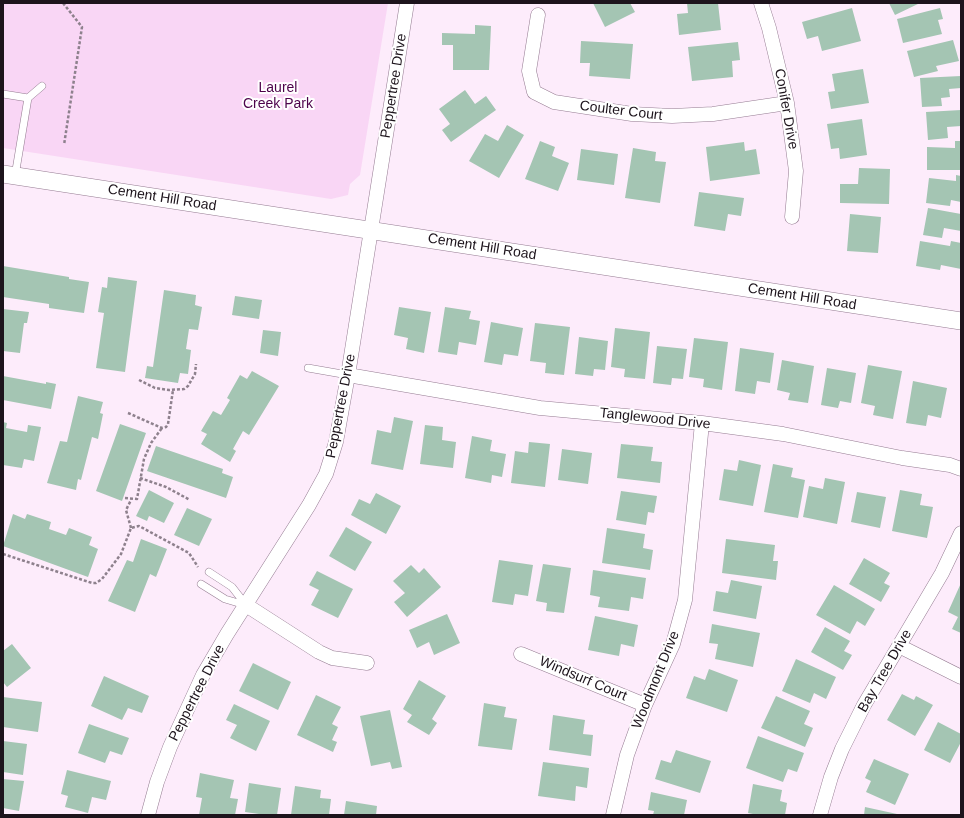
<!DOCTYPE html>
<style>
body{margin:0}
#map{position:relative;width:964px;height:818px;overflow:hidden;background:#fdecfb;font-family:Helvetica,sans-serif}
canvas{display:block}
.frame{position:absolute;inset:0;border:4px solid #1d141c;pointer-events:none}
</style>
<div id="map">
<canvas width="964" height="818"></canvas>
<div class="frame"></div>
</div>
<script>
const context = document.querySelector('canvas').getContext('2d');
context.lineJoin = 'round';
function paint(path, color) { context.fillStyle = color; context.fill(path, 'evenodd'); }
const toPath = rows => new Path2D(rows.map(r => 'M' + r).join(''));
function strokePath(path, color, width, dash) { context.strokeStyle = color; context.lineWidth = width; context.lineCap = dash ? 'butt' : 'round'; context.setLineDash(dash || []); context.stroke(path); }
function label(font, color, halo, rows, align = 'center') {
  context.font = font + ' Helvetica,sans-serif'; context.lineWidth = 4; context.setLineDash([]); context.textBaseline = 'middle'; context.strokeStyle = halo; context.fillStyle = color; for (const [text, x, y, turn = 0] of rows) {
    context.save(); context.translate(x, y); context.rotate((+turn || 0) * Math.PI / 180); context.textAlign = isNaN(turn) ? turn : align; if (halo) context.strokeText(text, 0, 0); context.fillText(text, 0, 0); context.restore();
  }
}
const green = toPath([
 [3,3,388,3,360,175,350,184,348,195,331,199,3,148]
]);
const building = toPath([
 [593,3,630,3,635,12,605,27],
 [687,3,718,3,721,30,679,35,677,14,688,13],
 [889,3,920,3,895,15],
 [852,8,861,41,822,51,818,36,807,39,802,22],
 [940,8,943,19,938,20,942,34,903,43,897,19],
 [475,25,491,26,489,70,453,70,453,45,442,45,442,33,475,34],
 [953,40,959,61,936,66,938,71,914,77,907,51],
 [581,41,633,44,630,79,589,76,590,63,580,63],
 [738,42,740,60,732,61,733,77,692,81,688,47],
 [863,69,869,103,831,109,828,92,835,91,832,74],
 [961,76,961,88,949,89,950,97,941,98,942,106,922,107,920,78],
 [465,90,475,104,486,96,496,110,451,142,442,130,450,124,439,109],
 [961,110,961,126,947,127,948,138,928,140,926,112],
 [862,119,867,155,840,159,839,148,831,149,827,124],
 [507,125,524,135,499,178,469,161,485,134,498,141],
 [540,141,555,147,552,156,569,163,558,191,525,179],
 [955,141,961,141,961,170,927,170,927,147,955,148],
 [744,142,745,151,756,149,760,174,710,181,706,147],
 [633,148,656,152,655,161,666,162,660,203,625,198],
 [581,149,618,154,614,185,577,180],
 [859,168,890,169,889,204,840,203,840,184,858,184],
 [956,175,961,176,961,202,951,200,950,206,926,203,929,178,956,181],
 [699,192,744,198,741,216,728,214,725,231,694,226],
 [928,208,961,214,961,231,944,228,942,238,923,235],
 [850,214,881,217,878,253,847,251],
 [920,241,950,246,951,241,961,243,961,269,941,265,940,270,916,266],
 [3,266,69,277,69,279,89,282,84,313,49,308,49,304,3,297],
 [108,277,137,281,125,372,96,368,104,313,98,312,102,287,107,288],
 [164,290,196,295,195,305,202,307,198,330,189,329,186,349,191,350,188,374,180,373,178,383,145,378,147,366,153,367],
 [235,296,262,300,259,319,232,315],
 [399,307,431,312,424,353,406,349,408,338,394,335],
 [445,307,471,311,469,319,480,321,476,345,459,342,457,355,438,352],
 [3,309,29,312,27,323,24,323,20,353,3,351],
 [491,322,523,328,518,356,504,354,502,365,484,362],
 [535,323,570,327,564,375,545,373,546,363,530,361],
 [615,328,650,332,645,379,624,377,625,369,611,367],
 [263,330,281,332,278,356,260,353],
 [579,337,608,341,605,370,594,369,593,376,575,374],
 [694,338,728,342,722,390,703,387,704,379,689,377],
 [657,346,687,349,683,379,672,378,671,385,653,383],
 [740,348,774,353,770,383,757,381,755,394,735,391],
 [782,360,814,366,808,403,788,400,790,393,777,390],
 [868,365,902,371,893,419,873,415,875,406,861,403],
 [827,368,856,373,851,403,840,401,838,408,821,405],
 [252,371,279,386,249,435,243,431,233,449,236,451,230,462,201,444,207,434,201,431,213,411,221,415,230,400,227,398,240,375,247,379],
 [3,376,46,384,46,382,56,384,51,409,3,400],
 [913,381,947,388,941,418,928,415,926,426,906,423],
 [78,396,103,402,100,413,103,414,98,439,92,437,81,480,78,479,76,490,47,483,60,441,67,442],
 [394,417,413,421,403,470,371,464,377,430,391,433],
 [3,422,7,423,6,428,27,432,28,425,41,427,34,461,24,459,22,468,3,465],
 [120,424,146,433,122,501,96,491],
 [425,425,443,427,442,440,456,442,453,468,420,464],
 [472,436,492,440,490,451,506,454,502,477,492,475,491,483,465,478],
 [529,442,550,444,545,487,511,483,515,451,528,453],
 [621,444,653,447,651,461,662,462,660,483,617,478],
 [156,446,223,469,222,473,233,477,226,498,147,471],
 [562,449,592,453,588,484,558,480],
 [739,460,761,465,753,506,719,500,724,469,737,471],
 [773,464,793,468,791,477,805,480,798,518,764,512],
 [825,478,845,482,837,524,803,517,809,486,823,489],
 [149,490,174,503,164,523,149,516,147,521,136,516],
 [900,490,922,494,920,505,933,507,927,538,892,531],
 [621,491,657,496,654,513,648,512,646,525,616,520],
 [857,492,886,497,880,528,851,522],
 [376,493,401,506,386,534,351,515,359,499,370,504],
 [187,508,212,519,199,546,174,535],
 [13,514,25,519,27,514,51,522,49,529,66,535,69,528,92,537,89,545,98,549,88,577,3,546],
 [346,527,372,542,355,571,329,556],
 [607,528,645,534,643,548,653,550,650,570,602,563],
 [141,539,167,549,156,577,150,574,135,612,108,601,127,560,133,562],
 [726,539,775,545,773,561,778,561,776,580,722,573],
 [864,558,890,573,884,583,890,586,881,602,849,584],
 [499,560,533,565,528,596,515,594,513,605,492,602],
 [543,564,571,568,564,613,546,611,547,603,536,601],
 [411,565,419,573,424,568,441,587,407,617,394,602,405,593,393,581],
 [593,570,646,578,643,599,631,597,629,611,598,607,600,597,590,595],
 [317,571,353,589,338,618,311,605,319,590,309,585],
 [731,580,762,586,756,619,713,611,716,591,728,593],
 [961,583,961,633,952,629,958,617,948,612],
 [834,585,875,609,865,626,857,621,850,634,816,615],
 [447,614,460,643,434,655,429,642,417,648,409,630],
 [595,616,638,625,634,647,621,644,619,656,588,650],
 [712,624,760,633,753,667,715,659,718,644,709,643],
 [825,627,850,641,844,651,852,655,843,670,811,652],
 [12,644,31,668,7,687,3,682,3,651],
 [796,659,836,677,826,699,814,693,810,703,782,691],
 [253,663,291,682,278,710,239,691],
 [709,669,738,680,727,712,686,698,694,676,705,680],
 [104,676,149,696,142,713,128,708,122,720,91,706],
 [419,680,446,696,432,719,437,723,429,735,407,722,412,715,403,709],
 [902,694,914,700,916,696,933,705,915,736,887,720],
 [316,695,341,707,332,724,338,727,332,740,337,742,333,752,297,735],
 [776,696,810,711,804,724,813,728,805,747,761,728],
 [3,697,42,702,38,732,3,727],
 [484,703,506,707,504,717,517,719,512,750,478,746],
 [234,704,270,721,256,751,230,738,237,725,226,720],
 [390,710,402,767,392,769,390,762,371,766,360,716],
 [553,715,585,720,583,734,593,735,591,756,549,750],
 [938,722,961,734,961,742,950,763,924,750],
 [89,724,129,738,122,755,110,751,105,763,78,753],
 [758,736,804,753,797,772,788,769,783,782,746,768],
 [3,741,27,744,23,775,3,772],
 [676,750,711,761,700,793,655,779,661,760,671,763],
 [874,759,909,774,895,805,866,792,871,781,865,778],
 [543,762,589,768,587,788,576,786,575,801,538,796],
 [67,770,111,781,106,800,92,797,88,813,65,807,68,796,61,794],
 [200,773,234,780,230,798,238,799,235,815,199,815,202,798,196,797],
 [3,779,24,781,19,811,3,808],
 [249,783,281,788,277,815,259,815,259,814,245,812],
 [753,784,782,790,780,801,787,803,785,815,758,815,748,813],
 [295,786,321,790,320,798,331,799,329,815,291,815],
 [651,792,687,800,684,815,653,815,654,811,648,810],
 [346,801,377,806,376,815,344,815],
 [865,807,897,814,897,815,864,815]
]);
const path = toPath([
 [63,3,82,27,64,145],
 [139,380,155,388,169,390,184,389,188,386,195,374,196,364],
 [128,413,162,428,166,427,168,424,173,390],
 [140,478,166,487,190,500],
 [125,498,137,499,144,459,151,443,162,428],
 [131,528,126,510,131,500],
 [3,554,92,583,96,583,102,579,121,554,131,528,139,526,189,553,198,567]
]);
const service = toPath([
 [3,94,28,98],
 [15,176,28,98,42,86],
 [308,368,348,375],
 [209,572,232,587,246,605],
 [201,584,225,599,245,605]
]);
const minor = toPath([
 [761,3,769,28,787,103,796,171,792,217],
 [538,15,529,71,534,92,554,102,632,114,672,116,713,114,787,103],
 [348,375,540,408,702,423,783,434,902,458,950,465,961,469],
 [246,605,319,652,332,658,367,663],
 [899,646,961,677],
 [521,654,645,705],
 [148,815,157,782,170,747,203,675,227,634,309,505,326,474,336,442,348,375,407,3],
 [613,815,627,755,645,705,673,644,685,600,702,423],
 [820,815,831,777,842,749,864,705,942,573,961,533]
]);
const tertiary = toPath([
 [3,174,961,321]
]);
const streetNames = [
 ["Peppertree Drive",394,86,-81],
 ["Conifer Drive",786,109,80],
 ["Coulter Court",621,111,7],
 ["Cement Hill Road",162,198,9],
 ["Cement Hill Road",482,247,9],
 ["Cement Hill Road",802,297,9],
 ["Peppertree Drive",341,406,-79],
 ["Tanglewood Drive",655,419,6],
 ["Bay Tree Drive",885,671,-60],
 ["Windsurf Court",583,679,23],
 ["Woodmont Drive",656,680,-68],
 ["Peppertree Drive",197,693,-63]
];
const parkNames = [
 ["Laurel",278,88],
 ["Creek Park",278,104]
];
paint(green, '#f9d6f5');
paint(building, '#a4c5b3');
strokePath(service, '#957c92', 8);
strokePath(minor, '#957c92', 15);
strokePath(tertiary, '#957c92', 18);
strokePath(path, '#8e818d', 2.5, [3, 2]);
strokePath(service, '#fff', 7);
strokePath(minor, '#fff', 14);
strokePath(tertiary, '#fff', 17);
label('14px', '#1d141c', '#fff', streetNames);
label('14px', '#4d034b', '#fff', parkNames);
</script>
